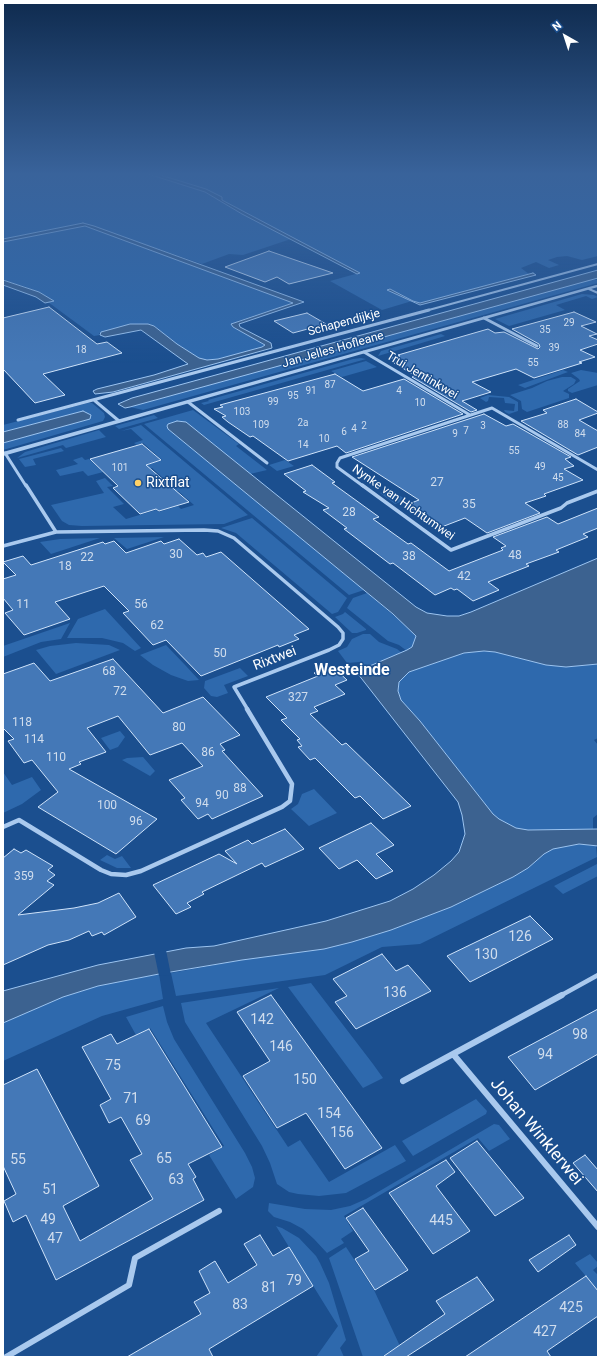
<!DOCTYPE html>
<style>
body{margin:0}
#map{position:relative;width:601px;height:1360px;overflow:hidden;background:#1b4f8f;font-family:Roboto,sans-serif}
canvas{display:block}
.frame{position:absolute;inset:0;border:4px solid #fff;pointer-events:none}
.north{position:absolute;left:545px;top:16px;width:40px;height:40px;-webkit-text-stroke:3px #1b4f8f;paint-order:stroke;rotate:321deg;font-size:11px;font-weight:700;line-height:16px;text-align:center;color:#fff}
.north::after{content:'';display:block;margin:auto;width:14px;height:18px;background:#fff;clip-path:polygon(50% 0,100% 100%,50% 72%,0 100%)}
</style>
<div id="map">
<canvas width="601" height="1360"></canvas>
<div class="frame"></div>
<div class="north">N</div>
</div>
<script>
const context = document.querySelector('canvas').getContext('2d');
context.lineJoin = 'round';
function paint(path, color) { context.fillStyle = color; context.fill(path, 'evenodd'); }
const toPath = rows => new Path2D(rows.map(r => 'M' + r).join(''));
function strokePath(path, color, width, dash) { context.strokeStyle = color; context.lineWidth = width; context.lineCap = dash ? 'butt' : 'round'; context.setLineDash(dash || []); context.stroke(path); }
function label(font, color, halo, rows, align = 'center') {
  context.font = font + ' Roboto,sans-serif'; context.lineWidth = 3; context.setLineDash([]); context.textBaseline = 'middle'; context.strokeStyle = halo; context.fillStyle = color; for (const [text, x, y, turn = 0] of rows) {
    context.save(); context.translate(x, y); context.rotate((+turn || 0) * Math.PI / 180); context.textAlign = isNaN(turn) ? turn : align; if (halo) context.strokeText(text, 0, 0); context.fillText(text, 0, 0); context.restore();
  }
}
const green = toPath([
 [3,173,145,173,205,192,242,214,291,239,243,255,229,254,202,264,83,223,3,239],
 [154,173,598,173,598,256,582,260,567,256,557,257,548,260,559,265,549,268,536,262,521,268,529,274,420,303,412,301,382,310,330,281,359,273,222,200,206,189],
 [85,226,292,302,293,303,238,321,233,327,265,345,263,347,218,359,207,360,199,358,177,344,154,326,99,333,100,335,94,336,48,302,52,302,26,287,3,280,3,242],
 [592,279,597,280,598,283,143,410,130,407],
 [582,294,594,295,598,297,592,299,586,296,556,305,565,310,509,326,495,319],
 [441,334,445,336,378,356,381,351],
 [361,358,366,359,204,405,201,403,209,401,208,400,353,359],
 [366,361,377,367,342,377,331,371],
 [563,370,568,372,525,388,518,385],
 [581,370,598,373,598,385,572,393,568,391,568,389,580,381,579,379,571,373],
 [562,377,571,377,576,380,574,384,563,391,569,394,569,398,527,412,522,409,521,401,510,395,532,388,547,381],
 [488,395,509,397,518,402,518,411,509,414,505,412,504,410,514,411,515,404,505,403,504,398,489,397,488,401,486,402,480,398],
 [88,403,92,403,104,413,105,417,103,421,3,450,3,443,90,419,79,412,3,432,3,425],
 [193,410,239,444,236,446,267,470,250,474,182,421,177,421,167,426,168,429,364,590,349,595,144,424],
 [154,415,158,418,119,429,115,426],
 [141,425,248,515,224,524,82,526,69,525,62,521,51,505,104,493,96,481,105,478,113,486,107,487,124,504,113,507,126,519,156,510,159,512,178,506,181,509,194,505,178,491,172,492,158,480,163,478,152,468,142,472,137,468,162,460,143,443,137,445,134,443,143,440,131,429,121,431],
 [99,430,106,437,66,448,63,445,17,458,25,452],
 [61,448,64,451,33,459,36,465,25,467,19,459],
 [82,457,85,460,89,459,103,472,88,476,83,471,60,476,56,470,78,464,73,460],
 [285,460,294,466,277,471,269,465],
 [391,489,406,500,395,504,380,493],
 [252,518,347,598,338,612,332,614,236,533,221,528],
 [164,537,127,549,114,538],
 [100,538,51,554,40,542,60,539],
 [367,593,411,630,416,636,412,647,407,651,399,645,388,641,347,608,353,598],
 [105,609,141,648,135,651,123,643,102,638,67,638,78,619],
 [345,612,366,629,366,630,357,633,352,633,335,617,343,614],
 [70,623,61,639,41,642,3,657,3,646],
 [363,634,370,634,379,642,397,649,402,653,365,668,360,662,347,663,338,651,347,647,352,639],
 [76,643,109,645,120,650,56,674,36,650,50,646],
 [166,645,186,666,199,680,188,681,171,675,153,665,140,655],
 [484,651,495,652,546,665,566,667,598,664,598,738,594,740,598,745,598,814,593,818,593,829,528,830,516,828,499,820,493,814,420,721,401,700,398,691,399,682,409,672,464,653],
 [240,668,248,676,224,685,228,693,217,697,211,696,204,688,205,681],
 [120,731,125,737,118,747,110,750,101,738],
 [143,757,155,771,150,776,122,760,127,758],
 [3,772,12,785,32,777,41,790,22,804,3,813],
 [314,789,337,813,309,826,291,809,298,804,302,794],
 [579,844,596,846,597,857,420,944,382,947,325,975,176,996,171,973,242,960,324,949,352,942,391,930,451,907,513,877,528,868,544,854,553,849],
 [107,855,115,859,122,856,131,868,117,868,100,860],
 [597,864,598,876,563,894,554,886],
 [159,974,163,999,102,1016,3,1061,3,1023,63,997,98,986],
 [311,983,373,1064,383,1078,363,1088,288,987],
 [279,988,206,1023,288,1147,300,1140,329,1182,395,1145,406,1161,346,1193,319,1196,298,1194,289,1192,277,1184,270,1163,262,1146,185,1022,181,1003],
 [163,1006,167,1022,174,1039,245,1153,252,1167,255,1178,253,1187,236,1199,209,1155,224,1146,150,1028,136,1035,126,1017],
 [476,1099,487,1111,486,1114,413,1156,402,1141],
 [494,1124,499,1125,510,1139,489,1151,478,1138,344,1216,353,1231,341,1239,344,1243,327,1253,314,1239,303,1229,290,1222,274,1217,268,1211,269,1203,305,1209,331,1210,350,1206,366,1199],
 [276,1226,282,1228,299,1238,316,1256,320,1263,329,1283,346,1340,340,1348,344,1357,316,1357,338,1326],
 [346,1247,374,1290,399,1344,407,1357,363,1357,329,1258],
 [590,1254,598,1263,598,1266,593,1270,598,1275,598,1291,575,1263]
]);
const water = toPath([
 [145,173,154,173,206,189,222,197,222,200,360,273,357,274,242,214,205,192,145,173],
 [83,223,94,226,304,302,239,324,240,327,271,343,272,348,113,392,95,394,93,391,97,389,154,375,188,364,141,330,105,337,100,335,101,332,130,324,148,324,154,326,177,344,199,358,207,360,218,359,262,347,265,345,233,327,231,324,293,303,85,226,3,242,3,239,83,223],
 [598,270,598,278,130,407,125,408,118,404,132,398,598,270],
 [533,273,536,275,420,305,387,290,390,289,413,301,420,303,533,273],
 [3,280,39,292,54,301,45,303,36,297,3,285,3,280],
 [83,411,91,415,90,419,3,443,3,432,83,411],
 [177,421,186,422,416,607,427,613,447,616,459,616,471,612,598,558,598,664,566,667,546,665,495,652,484,651,464,653,409,672,399,682,398,691,401,700,420,721,493,814,499,819,516,828,528,830,598,829,598,846,579,844,553,849,544,854,528,868,513,877,451,907,391,930,352,942,324,949,242,960,159,974,98,986,63,997,3,1023,3,991,98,965,186,948,214,946,326,921,390,901,413,889,434,875,451,861,459,852,465,834,462,815,458,802,358,674,365,668,407,650,412,647,416,636,393,614,168,429,167,426,168,424,177,421]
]);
const pier = toPath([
 [166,950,171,975,159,976,154,952]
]);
const building = toPath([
 [269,251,333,273,289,284,277,277,265,282,225,267,269,251],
 [49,307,97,344,107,342,122,353,43,374,65,395,35,403,3,369,3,318,49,307],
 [574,312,596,322,581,326,597,334,589,336,598,340,598,344,580,350,595,357,579,362,582,363,534,378,516,369,472,382,491,392,462,401,477,410,471,412,412,377,416,376,394,363,397,362,391,358,400,356,398,355,488,329,495,333,504,332,538,349,540,347,539,344,512,329,574,312],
 [307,313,326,324,293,333,274,321,307,313],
 [335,374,363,391,404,379,463,414,346,453,337,446,288,461,253,436,250,437,228,422,222,417,226,416,214,409,223,407,220,405,335,374],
 [576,399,598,412,598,413,579,420,598,431,598,447,578,455,521,421,547,413,543,410,576,399],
 [484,414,506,426,513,424,571,457,565,459,574,466,564,469,583,480,544,494,546,496,525,503,540,513,487,533,465,518,439,528,406,505,419,500,352,457,484,414],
 [142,444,161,460,146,465,189,502,159,511,156,509,140,514,113,488,118,486,90,459,142,444],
 [312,465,335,482,332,483,379,517,373,519,408,544,411,543,449,571,503,550,501,548,506,546,493,537,547,517,558,524,598,508,598,528,583,534,588,537,556,550,559,552,526,564,529,566,488,582,499,590,473,601,457,589,454,590,451,588,435,595,393,563,390,564,344,529,347,528,323,510,329,508,303,492,306,491,284,474,312,465],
 [179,539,197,555,203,553,206,557,221,552,309,629,294,635,299,639,279,647,278,645,201,676,166,640,153,645,123,613,129,611,104,586,55,602,70,619,24,635,5,613,13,610,3,598,3,579,16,575,3,562,23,556,31,565,103,542,105,544,114,541,126,553,161,541,164,544,179,539],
 [113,659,163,713,203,697,240,735,220,744,225,750,222,751,263,796,212,819,208,814,198,819,181,800,185,798,169,780,203,766,182,743,150,755,118,716,87,728,106,752,79,762,81,764,69,769,157,819,116,854,38,807,58,792,32,760,24,763,8,741,14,739,3,728,3,674,34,663,50,681,113,659],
 [332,666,347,680,335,685,345,694,314,707,318,711,310,714,342,745,346,743,411,806,383,819,360,796,355,798,315,758,310,760,298,747,302,746,297,740,300,739,281,720,287,718,266,697,318,676,314,673,332,666],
 [371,823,394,845,376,854,393,871,376,879,357,860,339,869,319,848,371,823],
 [285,829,304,849,265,867,262,863,202,892,204,894,187,903,191,907,176,914,153,885,219,854,237,864,225,851,248,840,252,844,285,829],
 [14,849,21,853,26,850,53,866,48,870,55,875,47,881,54,885,18,915,74,908,98,903,119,893,136,917,104,935,102,932,92,936,89,931,69,940,48,945,3,965,3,858,14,849],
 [530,916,553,939,470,982,447,956,530,916],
 [382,954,396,971,408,965,431,991,356,1029,335,1002,347,996,333,979,382,954],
 [271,995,382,1148,345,1169,306,1113,277,1128,243,1076,270,1061,237,1012,271,995],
 [598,1009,598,1054,535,1090,508,1057,598,1009],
 [149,1029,222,1147,188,1164,196,1177,193,1179,204,1200,56,1280,26,1215,13,1222,4,1201,16,1194,3,1166,3,1085,37,1069,99,1186,63,1206,80,1241,153,1199,130,1160,142,1154,121,1117,109,1123,100,1105,111,1099,82,1047,111,1034,117,1044,149,1029],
 [477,1141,524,1198,495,1216,450,1158,477,1141],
 [585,1155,598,1170,598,1192,573,1163,585,1155],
 [446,1160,455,1172,436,1186,470,1231,433,1254,389,1193,446,1160],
 [363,1208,408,1270,375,1290,355,1259,369,1251,346,1218,363,1208],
 [260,1235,273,1256,289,1247,313,1286,209,1349,213,1357,127,1357,201,1314,194,1302,210,1293,199,1271,215,1261,228,1283,257,1265,244,1244,260,1235],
 [569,1235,576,1245,538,1272,529,1260,569,1235],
 [586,1276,598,1291,598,1316,547,1351,551,1357,465,1357,586,1276],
 [477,1277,494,1300,406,1357,385,1357,384,1356,420,1331,445,1314,436,1301,477,1277]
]);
const minorFar4 = toPath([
 [589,289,598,293],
 [425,311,598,264]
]);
const minorFar3 = toPath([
 [484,318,537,346],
 [364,352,470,415],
 [94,400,119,421],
 [188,402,267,463],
 [18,420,429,310],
 [5,453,26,486],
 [363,486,337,467,337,463,340,458,492,408,598,470]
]);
const minorFar2 = toPath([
 [26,485,56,532],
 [362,485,451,550,561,508,567,503,598,491],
 [3,546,56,532,204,530,218,531,234,538,338,627,343,633,343,639,339,645,329,650,234,687,248,710]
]);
const minorFar1 = toPath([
 [3,827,19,820,101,870,111,874,126,875,141,871,282,807,290,801,292,784,247,709],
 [560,996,598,975]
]);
const minor = toPath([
 [453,1054,598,1227],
 [403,1081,562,995],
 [6,1357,129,1285,135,1258,219,1211]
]);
const tertiary = toPath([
 [596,285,598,285,598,287,3,456,3,452,596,285]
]);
const markers = [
 [138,483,4,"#ffd166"]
];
const farNumbernames = [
 ["29",569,323],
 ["35",545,330],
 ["39",554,348],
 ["18",81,350],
 ["55",533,363],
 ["87",330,385],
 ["91",311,391],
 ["4",399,391],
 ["95",293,396],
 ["99",273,402],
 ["10",420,403],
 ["103",242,412],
 ["2a",303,423],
 ["109",261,425],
 ["88",563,425],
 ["2",364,426],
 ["3",483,426],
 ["4",354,429],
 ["7",466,431],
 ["6",344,432],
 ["9",455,434],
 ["84",580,434],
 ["10",324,439],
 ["14",303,445],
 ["55",514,451],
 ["49",540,467],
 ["101",120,468],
 ["45",558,478]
];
const farStreetnames = [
 ["Schapendijkje",344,323,-15],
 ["Jan Jelles Hofleane",333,350,-16],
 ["Trui Jentinkwei",422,376,31],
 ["Nynke van Hichtumwei",403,503,35]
];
const numberNames = [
 ["27",437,483],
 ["35",469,505],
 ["28",349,513],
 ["30",176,555],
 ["48",515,556],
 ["38",409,557],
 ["22",87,558],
 ["18",65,567],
 ["42",464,577],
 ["11",23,605],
 ["56",141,605],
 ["62",157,626],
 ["50",220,654],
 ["68",109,672],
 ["72",120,692],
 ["327",298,698],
 ["118",22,723],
 ["80",179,728],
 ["114",34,740],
 ["86",208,753],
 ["110",56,758],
 ["88",240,789],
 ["90",222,796],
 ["94",202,804],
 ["100",107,806],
 ["96",136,822],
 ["359",24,877]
];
const poiNames = [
 ["Rixtflat",146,483]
];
const streetNames = [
 ["Rixtwei",275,659,-21]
];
const nearNumbernames = [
 ["126",520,937],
 ["130",486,955],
 ["136",395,993],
 ["142",262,1020],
 ["98",580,1035],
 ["146",281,1047],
 ["94",545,1055],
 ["75",113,1066],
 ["150",305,1080],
 ["71",131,1099],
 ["154",329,1114],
 ["69",143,1121],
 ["156",342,1133],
 ["65",164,1159],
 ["55",18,1160],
 ["63",176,1180],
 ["51",50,1190],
 ["49",48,1220],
 ["445",441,1221],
 ["47",55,1239],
 ["79",294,1281],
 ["81",269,1288],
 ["83",240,1305],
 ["425",571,1308],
 ["427",545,1332]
];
const quarterNames = [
 ["Westeinde",352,671]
];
const nearStreetnames = [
 ["Johan Winklerwei",536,1132,50]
];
paint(green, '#2e69ad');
paint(water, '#3c6290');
strokePath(water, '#9cc4f0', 1);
paint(pier, '#1b4f8f');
paint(building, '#4478b7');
strokePath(building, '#cfe3fa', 1);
strokePath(minorFar4, '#a9c9ee', 2);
strokePath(minorFar3, '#a9c9ee', 3);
strokePath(minorFar2, '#a9c9ee', 3.5);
strokePath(minorFar1, '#a9c9ee', 4.5);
strokePath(minor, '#a9c9ee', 6);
paint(tertiary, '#a9c9ee');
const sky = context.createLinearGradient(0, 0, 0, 363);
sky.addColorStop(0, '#0f2b4f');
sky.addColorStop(0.48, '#39639b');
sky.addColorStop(1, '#39639b00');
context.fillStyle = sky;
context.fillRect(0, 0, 601, 363);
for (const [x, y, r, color] of markers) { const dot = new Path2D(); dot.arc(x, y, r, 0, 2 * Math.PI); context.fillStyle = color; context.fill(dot); strokePath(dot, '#1b4f8f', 1.5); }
label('10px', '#d0dded', null, farNumbernames);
label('12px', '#fff', '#1b4f8f', farStreetnames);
label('12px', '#d0dded', null, numberNames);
label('14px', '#fff', '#1b4f8f', poiNames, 'left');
label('14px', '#fff', '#1b4f8f', streetNames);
label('14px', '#d0dded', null, nearNumbernames);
label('bold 16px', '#fff', '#1b4f8f', quarterNames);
label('17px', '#fff', '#1b4f8f', nearStreetnames);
</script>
